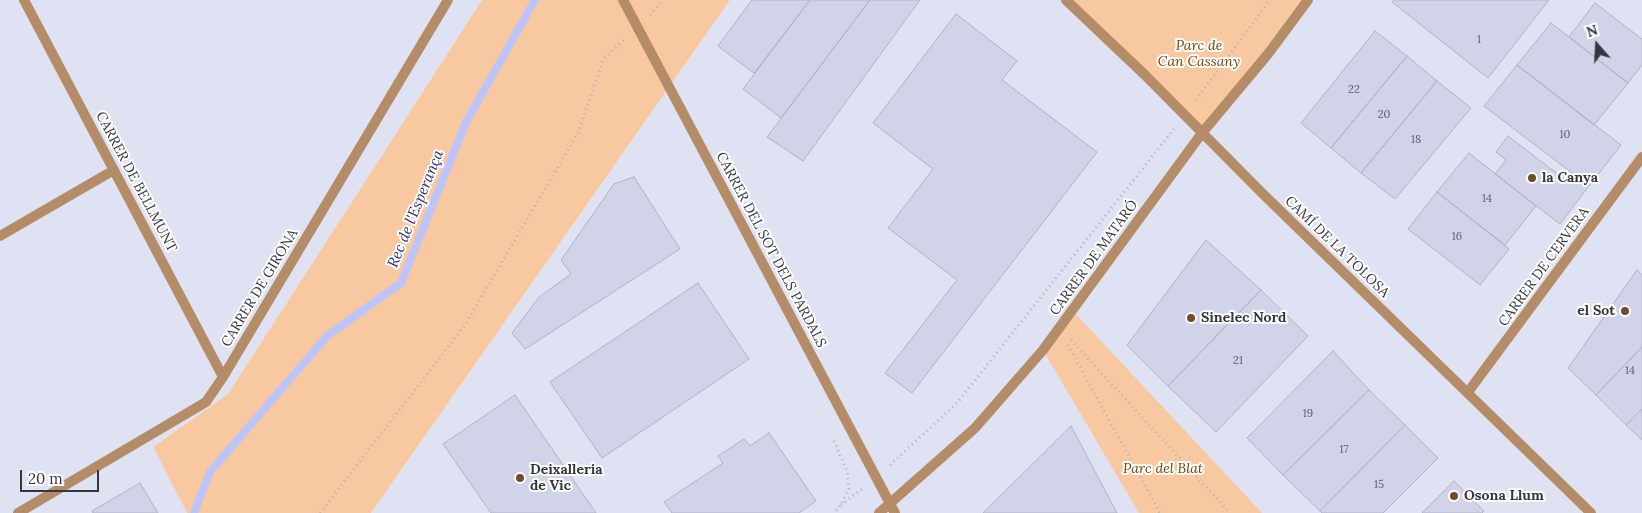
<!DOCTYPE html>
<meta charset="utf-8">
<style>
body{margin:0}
#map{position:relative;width:1642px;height:513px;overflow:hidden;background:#eff1fe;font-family:Lora,serif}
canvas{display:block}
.north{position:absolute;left:1572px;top:20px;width:50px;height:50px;-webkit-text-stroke:4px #fff;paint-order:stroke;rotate:341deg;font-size:14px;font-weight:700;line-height:20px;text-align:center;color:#35363e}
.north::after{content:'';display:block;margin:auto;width:18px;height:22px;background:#35363e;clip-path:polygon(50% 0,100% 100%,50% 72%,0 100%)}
.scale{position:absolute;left:20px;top:470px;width:79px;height:22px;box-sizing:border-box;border:2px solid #35363e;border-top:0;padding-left:6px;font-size:15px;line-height:18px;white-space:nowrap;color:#35363e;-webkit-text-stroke:4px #fff;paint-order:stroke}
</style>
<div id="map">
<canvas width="1642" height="513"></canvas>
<div class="north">N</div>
<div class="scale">20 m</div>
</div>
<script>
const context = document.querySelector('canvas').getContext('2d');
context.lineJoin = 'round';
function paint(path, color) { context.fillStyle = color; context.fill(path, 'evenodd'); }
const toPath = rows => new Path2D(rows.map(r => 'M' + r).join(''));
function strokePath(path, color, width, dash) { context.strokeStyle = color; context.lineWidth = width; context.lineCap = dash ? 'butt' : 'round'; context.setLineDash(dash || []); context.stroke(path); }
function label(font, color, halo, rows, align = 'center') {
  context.font = font + ' Lora,serif'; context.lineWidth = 4; context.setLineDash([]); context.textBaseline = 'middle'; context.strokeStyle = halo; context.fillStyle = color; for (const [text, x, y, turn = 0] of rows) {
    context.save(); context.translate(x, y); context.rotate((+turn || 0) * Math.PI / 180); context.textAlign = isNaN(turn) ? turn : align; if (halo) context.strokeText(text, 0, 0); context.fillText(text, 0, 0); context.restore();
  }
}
const built = toPath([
 [0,0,482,0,228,394,153,447,187,513,0,513],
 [730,0,1642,0,1642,513,371,513]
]);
const green = toPath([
 [482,0,730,0,371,513,187,513,153,447,228,394],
 [1066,0,1308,0,1202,133],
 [1072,310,1262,513,1139,513,1043,350]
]);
const stream = toPath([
 [194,513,210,472,327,336,401,283,466,122,535,0]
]);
const building = toPath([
 [752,0,810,0,754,73,718,46,752,0],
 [810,0,870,0,781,118,743,89,810,0],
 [870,0,920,0,803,161,767,137,870,0],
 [1394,0,1549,0,1488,78,1392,2,1394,0],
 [1595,3,1642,39,1642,65,1628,83,1569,37,1595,3],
 [956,14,1017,61,1002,80,1097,152,912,393,885,373,957,280,888,228,933,169,873,123,956,14],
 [1551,23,1628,83,1594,125,1517,65,1551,23],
 [1375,31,1407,56,1331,148,1301,123,1375,31],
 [1407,56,1437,81,1361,173,1331,148,1407,56],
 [1517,65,1621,145,1589,186,1484,106,1517,65],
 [1437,81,1471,108,1395,199,1361,173,1437,81],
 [1508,136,1568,182,1574,175,1589,186,1560,224,1495,174,1506,160,1496,152,1508,136],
 [1469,153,1536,206,1505,245,1437,192,1469,153],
 [634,177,680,249,525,349,512,333,539,297,571,274,561,260,614,184,634,177],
 [1437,192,1509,249,1480,285,1408,229,1437,192],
 [1206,240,1261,290,1168,386,1127,345,1206,240],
 [1637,270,1642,275,1642,347,1596,395,1568,368,1637,270],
 [698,283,749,359,602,458,550,382,698,283],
 [1261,290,1308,336,1216,432,1168,386,1261,290],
 [1642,347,1642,409,1626,425,1596,395,1642,347],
 [1333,351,1369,390,1283,475,1247,438,1333,351],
 [1369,390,1405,425,1320,511,1283,475,1369,390],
 [515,395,596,513,491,513,443,444,515,395],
 [1642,409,1642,440,1626,425,1642,409],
 [1405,425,1438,458,1383,513,1322,513,1320,511,1405,425],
 [1071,426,1117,513,983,513,1071,426],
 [769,433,816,501,799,513,672,513,664,502,723,463,718,456,744,439,750,446,769,433],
 [1454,481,1484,511,1482,513,1422,513,1454,481],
 [140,483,158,513,93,513,92,511,140,483]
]);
const path = toPath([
 [650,15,663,0],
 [1196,100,1270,0],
 [1071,340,1230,513],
 [1068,345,1160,513],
 [834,441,847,471,849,489,841,505,834,513],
 [890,465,957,403,1174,129],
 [841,505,862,489],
 [320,513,465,325,578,133,604,58,624,40]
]);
const minor = toPath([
 [24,0,223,377],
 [623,0,895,513],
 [1066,0,1145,75,1263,194,1591,513],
 [0,236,114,170],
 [1468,392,1642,157],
 [18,513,206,402,223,377,448,0],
 [879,513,975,428,1043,350,1202,133,1268,54,1308,0]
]);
const markers = [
 [1532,178,5,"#724d29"],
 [1625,311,5,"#724d29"],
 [1191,318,5,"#724d29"],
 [520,478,5,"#724d29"],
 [1454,496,5,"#724d29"]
];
const numberNames = [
 ["1",1479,40],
 ["22",1354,90],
 ["20",1384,115],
 ["10",1565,135],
 ["18",1416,140],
 ["14",1487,199],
 ["16",1457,237],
 ["21",1238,361],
 ["14",1630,371],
 ["19",1308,414],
 ["17",1344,450],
 ["15",1379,485]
];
const parkNames = [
 ["Parc de",1199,46],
 ["Can Cassany",1199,62],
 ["Parc del Blat",1163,469]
];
const poiNames = [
 ["la Canya",1542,178],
 ["el Sot",1615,311,"right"],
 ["Sinelec Nord",1201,318],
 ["Deixalleria",530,470],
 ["de Vic",530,486],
 ["Osona Llum",1464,496]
];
const streetNames = [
 ["CARRER DE BELLMUNT",136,182,62],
 ["CAMÍ DE LA TOLOSA",1337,247,44],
 ["CARRER DEL SOT DELS PARDALS",771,250,62],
 ["CARRER DE MATARÓ",1094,258,-54],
 ["CARRER DE CERVERA",1544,267,-54],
 ["CARRER DE GIRONA",260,288,-59]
];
const waterNames = [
 ["Rec de l'Esperança",416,209,-68]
];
paint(built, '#dfe2f2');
paint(green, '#f8c9a0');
strokePath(stream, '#bcc4f9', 8);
paint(building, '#d1d4e9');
strokePath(building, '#b0b3c7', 1);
strokePath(path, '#b1b3be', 3, [1, 4]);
strokePath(minor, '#b48c68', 10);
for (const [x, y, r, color] of markers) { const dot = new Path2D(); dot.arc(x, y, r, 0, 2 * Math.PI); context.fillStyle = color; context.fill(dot); strokePath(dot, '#fff', 2); }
label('11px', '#5c5e69', null, numberNames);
label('italic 14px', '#774300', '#fff', parkNames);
label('bold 14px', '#35363e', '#fff', poiNames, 'left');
label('14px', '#35363e', '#fff', streetNames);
label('italic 15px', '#2b2974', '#fff', waterNames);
</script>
